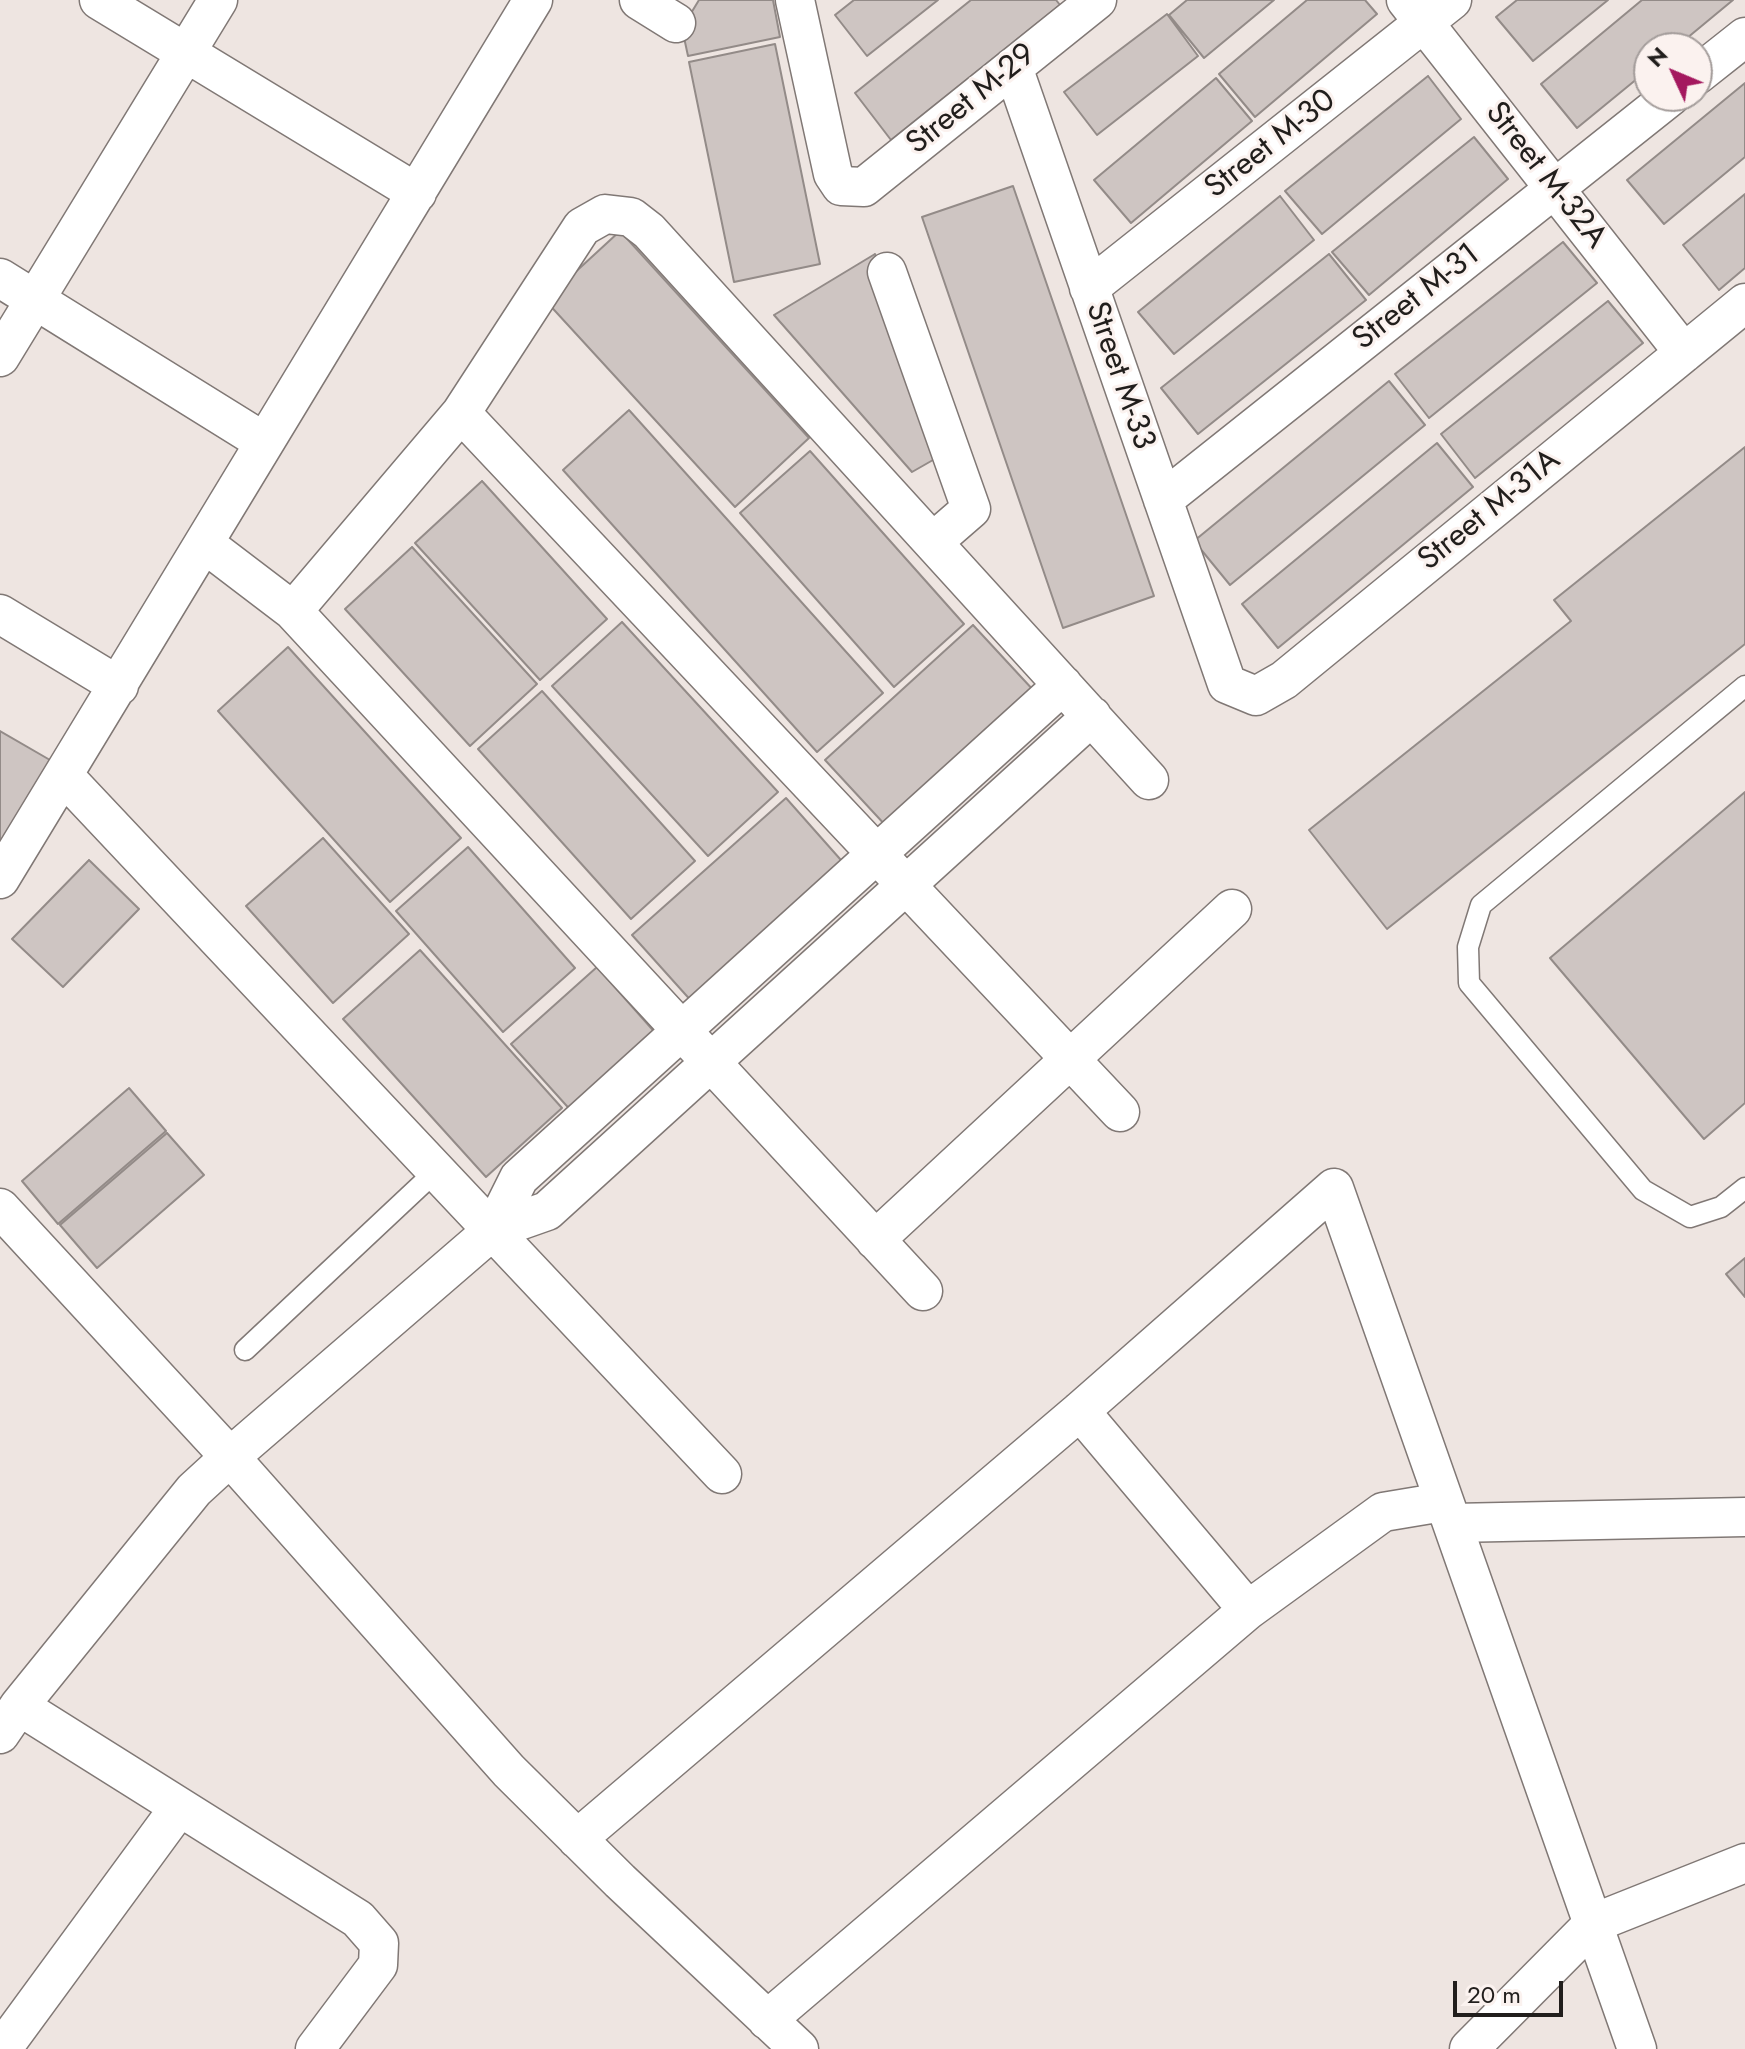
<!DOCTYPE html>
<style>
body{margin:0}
#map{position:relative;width:1745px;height:2049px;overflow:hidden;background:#eee5e1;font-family:Jost,sans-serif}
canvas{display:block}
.north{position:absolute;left:1633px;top:32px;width:80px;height:80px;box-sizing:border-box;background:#fbf2ef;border:2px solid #a49d9b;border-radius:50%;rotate:314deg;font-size:22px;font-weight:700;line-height:32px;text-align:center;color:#211e1c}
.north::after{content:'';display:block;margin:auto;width:28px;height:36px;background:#a4195f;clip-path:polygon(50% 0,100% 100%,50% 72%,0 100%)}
.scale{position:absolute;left:1453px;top:1981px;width:110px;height:36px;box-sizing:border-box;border:4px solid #211e1c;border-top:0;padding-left:10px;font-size:24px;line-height:28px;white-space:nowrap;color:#211e1c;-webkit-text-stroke:6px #fbf2ef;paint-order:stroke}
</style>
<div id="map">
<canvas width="1745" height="2049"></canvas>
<div class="north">N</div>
<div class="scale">20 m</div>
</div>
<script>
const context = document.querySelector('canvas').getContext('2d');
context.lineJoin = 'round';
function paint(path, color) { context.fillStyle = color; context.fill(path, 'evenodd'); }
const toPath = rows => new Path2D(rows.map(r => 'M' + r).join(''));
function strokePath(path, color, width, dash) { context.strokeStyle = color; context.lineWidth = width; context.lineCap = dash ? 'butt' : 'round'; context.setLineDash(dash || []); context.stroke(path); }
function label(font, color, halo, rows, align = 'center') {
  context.font = font + ' Jost,sans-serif'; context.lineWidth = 6; context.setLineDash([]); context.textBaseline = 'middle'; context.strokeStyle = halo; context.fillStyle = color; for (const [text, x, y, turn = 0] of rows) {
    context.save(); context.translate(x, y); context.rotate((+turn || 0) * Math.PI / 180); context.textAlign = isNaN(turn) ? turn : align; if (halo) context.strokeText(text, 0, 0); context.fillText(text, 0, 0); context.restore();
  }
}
const building = toPath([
 [699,0,773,0,780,37,688,56,682,28,699,0],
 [854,0,938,0,867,56,835,15,854,0],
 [971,0,1056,0,1060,5,891,140,855,93,971,0],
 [1187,0,1274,0,1204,58,1169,15,1187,0],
 [1307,0,1365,0,1377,14,1255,117,1219,74,1307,0],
 [1517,0,1608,0,1533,61,1496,17,1517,0],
 [1642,0,1733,0,1675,48,1649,48,1649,69,1577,128,1541,84,1642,0],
 [1167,14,1198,56,1097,135,1064,92,1167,14],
 [775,44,820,264,734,282,689,62,775,44],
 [1428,76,1461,119,1322,234,1285,191,1428,76],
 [1216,78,1252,121,1131,223,1094,180,1216,78],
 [1745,83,1745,157,1664,224,1627,180,1745,83],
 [1474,137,1508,179,1369,295,1332,252,1474,137],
 [1013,186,1154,596,1063,628,922,217,1013,186],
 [1745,194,1745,268,1719,290,1683,245,1745,194],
 [1280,196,1314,240,1174,354,1138,312,1280,196],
 [620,231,809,438,735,507,545,300,620,231],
 [1563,242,1597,283,1429,418,1395,374,1563,242],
 [875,254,940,456,912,472,774,315,875,254],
 [1329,254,1366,300,1198,434,1161,388,1329,254],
 [1608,301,1643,343,1475,478,1441,434,1608,301],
 [1389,381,1425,425,1230,585,1194,541,1389,381],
 [629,410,883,693,817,752,563,470,629,410],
 [1437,443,1473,487,1278,648,1242,604,1437,443],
 [1745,447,1745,644,1387,929,1309,830,1571,621,1554,600,1745,447],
 [810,451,964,624,894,687,740,513,810,451],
 [482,481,607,619,540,680,415,543,482,481],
 [412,547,537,684,470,746,345,609,412,547],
 [622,622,778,792,708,856,552,686,622,622],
 [973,625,1035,692,887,827,825,760,973,625],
 [288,647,461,838,390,902,218,711,288,647],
 [542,691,695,861,631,919,478,749,542,691],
 [0,731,50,760,0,844,0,731],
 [1745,792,1745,1103,1704,1139,1550,958,1745,792],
 [786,798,848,868,694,1004,632,935,786,798],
 [323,838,409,934,333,1003,246,906,323,838],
 [468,847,575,968,503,1032,396,911,468,847],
 [89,860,139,909,63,987,12,939,89,860],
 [420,950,562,1108,486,1177,343,1019,420,950],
 [597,967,659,1037,574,1114,511,1044,597,967],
 [129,1088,166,1131,58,1224,22,1181,129,1088],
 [167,1133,204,1175,97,1268,60,1225,167,1133],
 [1745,1258,1745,1297,1726,1274,1745,1258]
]);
const service = toPath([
 [1745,686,1481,905,1468,947,1469,983,1643,1190,1690,1217,1721,1207,1745,1188],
 [245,1350,436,1171]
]);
const minor = toPath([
 [99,0,417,193],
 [639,0,676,23],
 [795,0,833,174,841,186,864,187,1097,0],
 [1406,0,1684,353],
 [1013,67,1227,684,1256,696,1284,680,1745,303],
 [1697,75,1745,37],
 [887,272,971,509,933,542],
 [0,278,264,442],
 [1089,288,1452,0],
 [0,357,218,0],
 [461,413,1120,1112],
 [1163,500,1671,96],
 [205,544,293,611,923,1291],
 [293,611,461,413,582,227,605,214,631,217,649,231,1149,780],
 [0,614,119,686],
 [65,777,722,1474],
 [0,879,533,0],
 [0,1208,230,1457,509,1771,620,1881,799,2049],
 [493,1230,519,1178,1063,685],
 [875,1240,1232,909],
 [1080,1411,1248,1610],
 [1453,1523,1745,1517],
 [19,1706,358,1919,379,1943,378,1965,315,2049],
 [0,1734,19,1706,194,1490,230,1457,493,1230,547,1211,1092,716],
 [577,1839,1080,1411,1334,1188,1637,2049],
 [767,2020,1248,1610,1383,1512,1443,1502],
 [2,2049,178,1809],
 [1469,2049,1594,1923,1745,1863]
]);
const streetNames = [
 ["Street M-29",972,100,-39],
 ["Street M-30",1271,145,-38],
 ["Street M-32A",1545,176,52],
 ["Street M-31",1417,298,-38],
 ["Street M-33",1119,376,71],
 ["Street M-31A",1490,511,-39]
];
paint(building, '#cec5c2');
strokePath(building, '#938b88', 2);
strokePath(service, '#807875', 23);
strokePath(minor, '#807875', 41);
strokePath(service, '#fff', 20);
strokePath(minor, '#fff', 38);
label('32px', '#211e1c', '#fbf2ef', streetNames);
</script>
